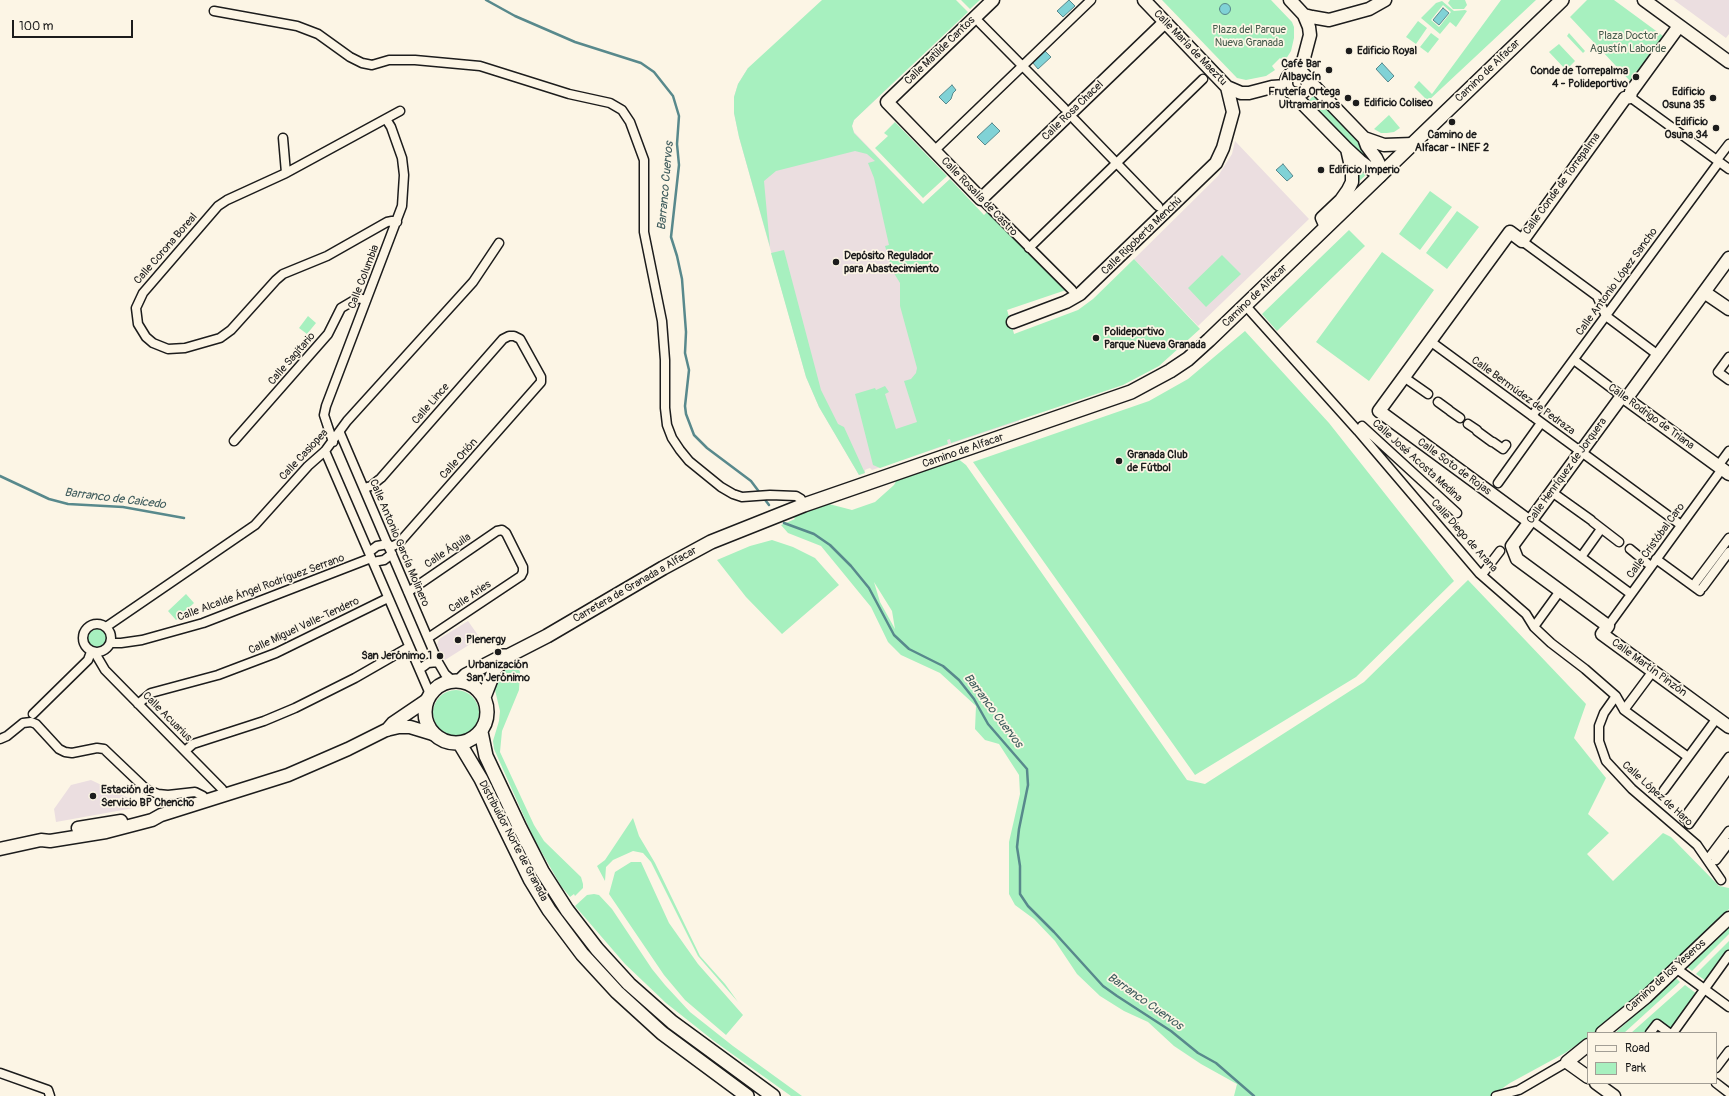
<!DOCTYPE html>
<meta charset="utf-8">
<style>
body{margin:0}
#map{position:relative;width:1729px;height:1096px;overflow:hidden;background:#fcf5e5;font-family:Pangolin,sans-serif}
canvas{display:block}
.legend{position:absolute;left:1587px;top:1032px;width:130px;height:52px;box-sizing:border-box;background:#fcf5e5;border:1px solid #a29e95;margin:0;padding:5px 7px;list-style:none;font-size:12px;color:#1c1c1c}
.legend li{display:flex;align-items:center;gap:8px;height:20px}
.legend b{width:20px;border:1px solid #a29e95}
.scale{position:absolute;left:12px;top:20px;width:121px;height:18px;box-sizing:border-box;border:2px solid #1c1c1c;border-top:0;padding-left:5px;font-size:12px;line-height:14px;white-space:nowrap;color:#1c1c1c;-webkit-text-stroke:3px #fcf5e5;paint-order:stroke}
</style>
<div id="map">
<canvas width="1729" height="1096"></canvas>
<ul class="legend">
<li><b style="height:5px;background:#fcf5e5"></b>Road</li>
<li><b style="height:11px;background:#a7f0bf"></b>Park</li>
</ul>
<div class="scale">100 m</div>
</div>
<script>
const context = document.querySelector('canvas').getContext('2d');
context.lineJoin = 'round';
function paint(path, color) { context.fillStyle = color; context.fill(path, 'evenodd'); }
const toPath = rows => new Path2D(rows.map(r => 'M' + r).join(''));
function strokePath(path, color, width, dash) { context.strokeStyle = color; context.lineWidth = width; context.lineCap = dash ? 'butt' : 'round'; context.setLineDash(dash || []); context.stroke(path); }
function label(font, color, halo, rows, align = 'center') {
  context.font = font + ' Pangolin,sans-serif'; context.lineWidth = 3.5; context.setLineDash([]); context.textBaseline = 'middle'; context.strokeStyle = halo; context.fillStyle = color; for (const [text, x, y, turn = 0] of rows) {
    context.save(); context.translate(x, y); context.rotate((+turn || 0) * Math.PI / 180); context.textAlign = isNaN(turn) ? turn : align; if (halo) context.strokeText(text, 0, 0); context.fillText(text, 0, 0); context.restore();
  }
}
const built = toPath([
 [1674,0,1729,0,1729,34,1726,38],
 [748,68,890,86,854,120,852,126,854,132,923,204,950,179,1007,310,1014,334,1019,421,872,470,870,468,867,469,865,470,865,473,859,475,819,407,806,377,739,137,734,113,734,97,738,84],
 [1235,141,1309,219,1198,326,1134,259,1218,176,1232,154],
 [468,621,480,638,445,660,437,645,439,639],
 [91,780,145,806,56,822,54,809,71,785]
]);
const green = toPath([
 [822,0,956,0,968,12,854,120,852,126,854,133,923,204,950,179,984,215,988,211,1066,290,1007,310,1014,334,1078,310,1093,299,1134,259,1200,329,1159,366,1123,385,951,443,950,439,947,440,948,444,880,468,873,465,855,394,875,388,876,390,885,386,889,392,885,394,896,429,917,422,904,381,911,379,916,373,917,368,900,306,900,283,892,270,885,246,889,245,874,178,868,163,875,161,867,154,855,151,776,171,764,181,770,247,739,137,734,113,734,97,738,84,748,68],
 [961,0,980,0,970,9],
 [1162,0,1271,0,1292,22,1294,27,1294,38,1291,51,1284,62,1280,58,1272,66,1275,70,1266,76,1246,80,1237,78],
 [1450,0,1465,0,1467,5,1464,9,1453,9,1448,3],
 [1501,0,1536,0,1428,101,1414,87,1419,81,1432,94],
 [1587,0,1614,0,1663,36,1663,38,1631,82,1570,17],
 [1442,1,1454,11,1465,10,1467,11,1456,27,1450,22,1440,34,1421,18,1436,3],
 [1443,5,1451,12,1439,27,1431,20],
 [1418,21,1427,28,1416,44,1406,37],
 [1431,33,1439,39,1428,53,1420,47],
 [1569,33,1585,51,1583,53,1567,36],
 [1559,44,1575,61,1566,70,1549,52],
 [1314,95,1369,152,1374,165,1364,157,1309,100],
 [1389,115,1400,128,1394,132,1387,133,1381,133,1374,129],
 [895,122,947,176,923,198,875,148,888,136,884,133],
 [1354,163,1368,173,1355,185],
 [1430,191,1452,207,1420,250,1399,234],
 [1457,211,1479,227,1447,269,1426,253],
 [1349,230,1365,246,1277,331,1262,314],
 [784,250,821,390,838,424,844,427,865,473,859,475,819,407,806,377,771,253],
 [1382,252,1434,290,1369,381,1316,342],
 [1222,255,1241,274,1206,307,1188,288],
 [308,316,316,323,307,334,299,328],
 [1245,331,1329,423,1454,581,1356,677,1195,775,973,462,1149,401,1188,379],
 [957,458,966,465,1187,780,1205,784,1364,682,1468,580,1586,704,1574,738,1606,778,1588,814,1609,833,1587,854,1613,881,1663,833,1671,837,1719,886,1729,888,1729,909,1642,991,1596,1031,1593,1033,1588,1033,1588,1037,1565,1053,1510,1083,1491,1096,1234,1096,1237,1084,1201,1064,1174,1046,1148,1022,1124,1011,1100,996,1077,974,1055,941,1034,919,1015,905,1009,894,1009,842,1020,794,1019,775,999,744,985,740,975,729,976,706,940,673,901,655,888,642,871,607,821,546,788,533,781,525,795,519,792,515,829,504,852,510,875,502,894,485,897,479],
 [874,582,892,611,895,629,880,602],
 [772,540,793,547,815,558,839,585,782,634,746,597,717,560,750,546],
 [186,594,194,603,176,620,168,611],
 '87 639a10 10 0 1 1 20 0a10 10 0 1 1-20 0Z',
 [516,663,520,672,519,690,502,731,500,752,534,825,544,841,581,877,583,884,583,888,575,896,574,894,570,897,561,886,534,839,494,749,493,741,499,721,500,711,495,690,496,683,499,675,506,668],
 '433 713a23 23 0 1 1 46 0a23 23 0 1 1-46 0Z',
 [633,818,639,836,655,863,700,956,725,984,738,1002,698,956,651,862,643,853,633,851,613,860,606,867,605,881,597,866,605,860],
 [631,862,641,862,669,923,698,964,743,1015,726,1035,685,1000,664,975,609,894,615,872],
 [594,894,599,895,612,909,652,969,665,985,690,1012,733,1046,802,1096,791,1096,714,1041,666,1003,625,964,575,906,587,895],
 [1729,926,1729,934,1692,971,1687,967],
 [1729,941,1729,949,1706,981,1696,974],
 [1676,978,1680,982,1624,1033,1615,1033],
 [1685,985,1697,994,1671,1029,1657,1019,1646,1033,1631,1033]
]);
const water = toPath([
 [1069,0,1075,6,1063,17,1057,11,1069,0],
 '1219.5 9a5.5 5.5 0 1 1 11 0a5.5 5.5 0 1 1-11 0Z',
 [1443,8,1449,13,1439,25,1433,20,1443,8],
 [1045,51,1051,57,1038,69,1033,63,1045,51],
 [1382,63,1394,76,1388,82,1376,69,1382,63],
 [952,85,956,90,953,93,951,99,946,104,939,97,952,85],
 [992,123,1000,131,985,145,977,137,992,123],
 [1283,164,1293,176,1287,181,1276,170,1283,164]
]);
const stream = toPath([
 [486,0,515,16,575,42,641,63,654,72,673,96,679,116,677,144,679,165,671,237,677,256,682,279,686,332,685,353,689,370,685,406,686,414,694,435,707,448,751,481,760,493],
 [0,476,49,499,68,504,123,507,184,518],
 [763,497,769,505],
 [784,523,814,534,830,545,851,566,869,588,894,635,909,649,943,666,959,680,974,699,988,724,1027,769,1028,785,1019,829,1017,847,1020,866,1020,894,1028,906,1054,932,1103,986,1117,996,1171,1031,1198,1053,1216,1063,1254,1096]
]);
const street = toPath([
 [214,11,297,26,318,34,350,57,362,63,372,65,389,60,415,60,480,66,569,94,610,103,622,110,630,122,644,160,644,232,662,321,665,360,665,408,667,425,672,438,680,450,689,461,721,487,733,494,742,497,770,495,796,496,801,499,804,505],
 [980,23,1064,108],
 [1630,97,1729,169],
 [1075,120,1158,206],
 [283,138,286,173],
 [934,151,1091,0],
 [1719,157,1729,144],
 [981,199,1072,290],
 [397,222,392,221,387,222,327,256,283,274,276,280,231,330,220,338,185,348,168,349,153,343,146,337,138,324,136,308,143,293,218,206,227,200,286,173,400,111],
 [1522,241,1597,296,1606,316,1658,355],
 [1029,248,1203,79],
 [1245,305,1358,431,1479,573,1526,614,1534,627,1551,643,1585,669,1616,696,1624,710,1688,757],
 [1430,341,1681,525],
 [1729,357,1718,372,1729,380],
 [1574,360,1622,396],
 [1408,380,1428,394],
 [1438,402,1449,410],
 [1450,411,1460,418],
 [1532,416,1719,162],
 [1468,424,1477,430],
 [1362,426,1457,513],
 [1477,431,1492,442],
 [340,433,438,662,445,674,453,681],
 [234,441,328,334,341,308,358,298,366,300],
 [333,442,324,415,326,406,402,206,404,175,402,158,391,127,386,119],
 [1493,442,1503,449,1506,445],
 [325,451,430,694],
 [1718,466,1729,451],
 [1498,483,1541,423],
 [364,488,371,486,381,478,503,339,509,336,514,336,520,339,541,377,541,382,399,543,389,548],
 [1556,495,1591,520],
 [1531,520,1631,594],
 [1593,522,1619,542],
 [1630,549,1647,563],
 [369,552,377,546,388,544],
 [1581,557,1601,529],
 [1656,559,1700,591],
 [373,562,384,560,392,554],
 [1484,572,1500,551],
 [1696,582,1729,538],
 [1703,587,1729,552],
 [408,592,497,531,502,530,506,533,523,567,523,572,521,576,428,638],
 '83 638a14 14 0 1 1 28 0a14 14 0 1 1-28 0Z',
 [1536,624,1557,595],
 [1608,626,1722,469],
 [106,627,255,525,308,466,325,451,347,421,473,282,499,243],
 [111,643,121,643,142,640,203,623,371,558],
 [95,653,105,670,222,789,224,796],
 [420,669,428,663,438,662],
 [1616,696,1604,713,1599,726,1599,741,1606,761,1632,789,1697,845,1721,880],
 [138,704,151,693,218,675,276,653,388,598],
 [1624,710,1653,671],
 [33,714,88,660,91,652],
 [0,739,7,736,23,723,31,722,36,724,59,749,65,752,72,753,97,748,104,749,146,789,158,794,168,795,195,792,203,796,205,802],
 [185,751,193,744,264,721,295,708,355,678,409,647],
 [1664,790,1717,718],
 [1684,818,1729,757],
 [1689,824,1729,768],
 [1711,855,1729,831],
 [1716,860,1729,843],
 [1677,969,1729,1007],
 [1650,1033,1657,1024,1669,1033],
 [1673,1033,1729,955],
 [1716,1068,1729,1051],
 [0,1073,48,1090,50,1096],
 [1716,1083,1729,1093],
 [1496,1096,1519,1090,1567,1062]
]);
const secondary = toPath([
 [993,0,887,102,981,199,1165,22],
 [1144,0,1227,87,1241,93,1249,93,1272,87,1286,86],
 [1290,0,1304,15,1309,27,1310,35,1300,73],
 [1644,0,1729,62],
 [1304,15,1312,17,1329,20,1369,9,1385,0],
 '1286 83a11 11 0 1 1 22 0a11 11 0 1 1-22 0Z',
 [1308,83,1312,84,1364,138,1367,146,1376,158,1383,172],
 [1295,94,1297,98,1347,149,1360,161,1380,176],
 [1364,138,1384,145,1413,144],
 [1326,227,1322,218,1341,200,1348,190,1352,182,1352,171,1347,149],
 [1704,292,1729,309],
 [1013,322,1066,302,1080,294,1216,163,1223,148,1233,112,1227,87],
 [1626,399,1729,258],
 [1729,474,1622,396,1512,546,1517,559,1608,626,1602,634,1729,727],
 [1530,522,1379,411,1510,232,1522,241,1625,98,1630,97,1631,92,1679,26],
 [387,730,393,723,427,700],
 [78,828,121,821],
 [0,849,41,840,50,841,106,832,152,820,161,815,288,775,348,749,386,730,399,727,410,727,433,734],
 [1602,1033,1646,997,1729,918],
 [1588,1045,1567,1062,1588,1077],
 [1596,1083,1614,1096]
]);
const primary = toPath([
 '425 712a31 31 0 1 1 62 0a31 31 0 1 1-62 0Z',
 [460,681,466,675,503,656,508,656,547,636,663,568,711,542,804,505,1131,392,1170,371,1188,359,1209,340,1562,0],
 [484,697,495,669,507,657],
 [481,732,486,756,520,828,542,871,567,910,597,949,629,984,672,1022,773,1096],
 [460,744,481,779,530,879,549,910,582,954,617,992,662,1033,747,1096]
]);
const markers = [
 [1349,51,4,"#1c1c1c"],
 [1329,70,4,"#1c1c1c"],
 [1636,77,4,"#1c1c1c"],
 [1348,98,4,"#1c1c1c"],
 [1713,98,4,"#1c1c1c"],
 [1356,103,4,"#1c1c1c"],
 [1452,122,4,"#1c1c1c"],
 [1716,128,4,"#1c1c1c"],
 [1321,170,4,"#1c1c1c"],
 [836,262,4,"#1c1c1c"],
 [1096,338,4,"#1c1c1c"],
 [1119,461,4,"#1c1c1c"],
 [458,640,4,"#1c1c1c"],
 [498,652,4,"#1c1c1c"],
 [440,656,4,"#1c1c1c"],
 [93,796,4,"#1c1c1c"]
];
const parkNames = [
 ["Plaza del Parque",1249,30],
 ["Nueva Granada",1249,43],
 ["Plaza Doctor",1628,36],
 ["Agustín Laborde",1628,49]
];
const streetNames = [
 ["Calle María de Maeztu",1190,48,46],
 ["Calle Matilde Cantos",940,51,-44],
 ["Camino de Alfacar",1488,71,-44],
 ["Calle Rosa Chacel",1073,111,-44],
 ["Calle Conde de Torrepalma",1562,184,-54],
 ["Calle Rosalía de Castro",979,197,46],
 ["Calle Rigoberta Menchú",1142,236,-44],
 ["Calle Corona Boreal",166,249,-49],
 ["Calle Columbia",364,277,-69],
 ["Calle Antonio López Sancho",1617,282,-54],
 ["Camino de Alfacar",1255,296,-44],
 ["Calle Sagitario",292,359,-49],
 ["Calle Bermúdez de Pedraza",1523,396,36],
 ["Calle Lince",431,404,-49],
 ["Calle Rodrigo de Triana",1651,417,36],
 ["Camino de Alfacar",963,451,-19],
 ["Calle Casiopea",304,455,-47],
 ["Calle Orión",459,459,-48],
 ["Calle José Acosta Medina",1417,461,42],
 ["Calle Soto de Rojas",1454,467,36],
 ["Calle Henríquez de Jorquera",1567,471,-54],
 ["Calle Diego de Arana",1464,536,48],
 ["Calle Cristóbal Caro",1656,541,-54],
 ["Calle Antonio García Molinero",399,543,67],
 ["Calle Águila",448,551,-34],
 ["Carretera de Granada a Alfacar",635,585,-30],
 ["Calle Alcalde Ángel Rodríguez Serrano",261,588,-20],
 ["Calle Aries",470,597,-34],
 ["Calle Miguel Valle-Tendero",304,626,-25],
 ["Calle Martín Pinzón",1649,668,36],
 ["Calle Acuarius",167,717,45],
 ["Calle López de Haro",1657,794,42],
 ["Distribuidor Norte de Granada",513,841,62],
 ["Camino de los Yeseros",1666,976,-42]
];
const poiNames = [
 ["Edificio Royal",1357,51],
 ["Café Bar",1321,64,"right"],
 ["Albaycín",1321,77,"right"],
 ["Conde de Torrepalma",1628,71,"right"],
 ["4 - Polideportivo",1628,84,"right"],
 ["Frutería Ortega",1340,92,"right"],
 ["Ultramarinos",1340,105,"right"],
 ["Edificio",1705,92,"right"],
 ["Osuna 35",1705,105,"right"],
 ["Edificio Coliseo",1364,103],
 ["Edificio",1708,122,"right"],
 ["Osuna 34",1708,135,"right"],
 ["Camino de",1452,135,"center"],
 ["Alfacar - INEF 2",1452,148,"center"],
 ["Edificio Imperio",1329,170],
 ["Depósito Regulador",844,256],
 ["para Abastecimiento",844,269],
 ["Polideportivo",1104,332],
 ["Parque Nueva Granada",1104,345],
 ["Granada Club",1127,455],
 ["de Fútbol",1127,468],
 ["Plenergy",466,640],
 ["San Jerónimo 1",432,656,"right"],
 ["Urbanización",498,665,"center"],
 ["San Jerónimo",498,678,"center"],
 ["Estación de",101,790],
 ["Servicio BP Chencho",101,803]
];
const waterNames = [
 ["Barranco Cuervos",666,186,-85],
 ["Barranco de Caicedo",115,499,7],
 ["Barranco Cuervos",993,711,53],
 ["Barranco Cuervos",1145,1002,35]
];
paint(built, '#ebdee0');
paint(green, '#a7f0bf');
paint(water, '#80d2d6');
strokePath(water, '#58898c', 1);
strokePath(stream, '#58898c', 2.5);
strokePath(street, '#1c1c1c', 11);
strokePath(secondary, '#1c1c1c', 15);
strokePath(primary, '#1c1c1c', 16);
strokePath(street, '#fcf5e5', 8);
strokePath(secondary, '#fcf5e5', 12);
strokePath(primary, '#fcf5e5', 13);
for (const [x, y, r, color] of markers) { const dot = new Path2D(); dot.arc(x, y, r, 0, 2 * Math.PI); context.fillStyle = color; context.fill(dot); strokePath(dot, '#fcf5e5', 1.5); }
label('11px', '#465c4d', '#fcf5e5', parkNames);
label('11px', '#1c1c1c', '#fcf5e5', streetNames);
label('bold 11px', '#1c1c1c', '#fcf5e5', poiNames, 'left');
label('italic 12px', '#3f5c5d', '#fcf5e5', waterNames);
</script>
